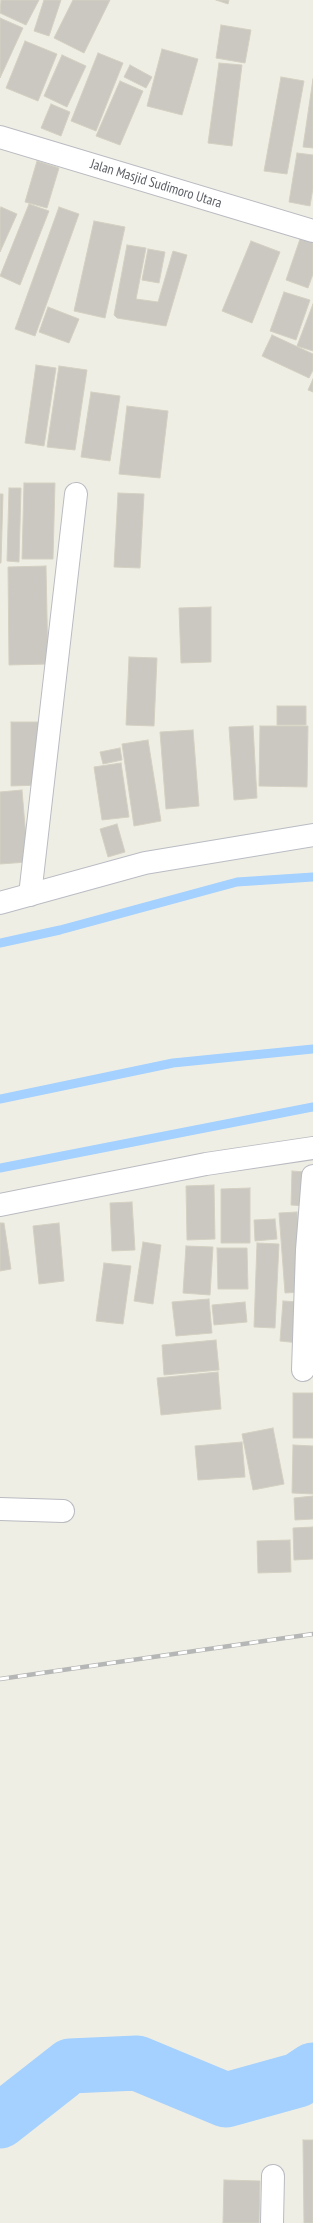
<!DOCTYPE html>
<style>
body{margin:0}
canvas{display:block;background:#efeee4}
</style>
<canvas width="313" height="2223"></canvas>
<script>
const context = document.querySelector('canvas').getContext('2d');
context.lineJoin = 'round';
const toPath = rows => new Path2D(rows.map(r => 'M' + r).join(''));
function strokePath(path, color, width, dash) { context.strokeStyle = color; context.lineWidth = width; context.lineCap = dash ? 'butt' : 'round'; context.setLineDash(dash || []); context.stroke(path); }
function paint(path, color) { context.fillStyle = color; context.fill(path, 'evenodd'); }
function label(font, color, halo, rows, align = 'center') {
  context.font = font + ' "PT Sans Narrow",sans-serif'; context.lineWidth = 3.5; context.setLineDash([]); context.textBaseline = 'middle'; context.strokeStyle = halo; context.fillStyle = color; for (const [text, x, y, turn = 0] of rows) {
    context.save(); context.translate(x, y); context.rotate((+turn || 0) * Math.PI / 180); context.textAlign = isNaN(turn) ? turn : align; if (halo) context.strokeText(text, 0, 0); context.fillText(text, 0, 0); context.restore();
  }
}
const stream = toPath([
 [0,943,60,930,237,882,313,877],
 [0,1099,173,1063,313,1049],
 [0,1168,313,1107]
]);
const river = toPath([
 [0,2121,70,2066,137,2063,226,2100,298,2080,313,2070]
]);
const building = toPath([
 [1,0,39,0,26,25,0,13,1,0],
 [44,0,61,0,49,36,34,31,44,0],
 [73,0,110,0,84,53,54,38,73,0],
 [216,0,229,0,228,4,216,0],
 [0,18,23,28,0,78,0,18],
 [221,25,251,30,245,63,216,58,221,25],
 [25,41,57,54,38,101,6,88,25,41],
 [162,49,198,59,182,115,147,106,162,49],
 [98,53,123,63,96,131,71,121,98,53],
 [62,55,86,66,67,107,44,96,62,55],
 [219,63,242,65,232,146,208,143,219,63],
 [130,65,152,77,146,88,124,77,130,65],
 [281,77,304,81,287,174,264,171,281,77],
 [313,79,313,148,303,147,313,79],
 [120,81,143,91,120,145,96,136,120,81],
 [51,104,70,112,61,136,41,128,51,104],
 [297,153,313,155,313,188,310,206,289,202,297,153],
 [37,161,59,168,47,208,25,202,37,161],
 [29,204,49,211,20,285,0,276,29,204],
 [1,207,17,214,0,252,0,210,1,207],
 [59,207,79,214,35,336,15,329,59,207],
 [94,221,125,227,105,318,74,311,94,221],
 [300,239,313,243,313,274,308,288,286,280,300,239],
 [251,241,280,252,252,323,222,311,251,241],
 [127,245,146,248,136,299,158,302,173,251,187,255,166,326,117,318,114,315,127,245],
 [148,249,165,252,159,283,142,280,148,249],
 [284,292,310,300,296,340,270,331,284,292],
 [313,304,313,351,297,346,313,304],
 [48,307,79,319,69,343,39,332,48,307],
 [272,335,313,354,313,370,309,378,262,356,272,335],
 [36,365,56,368,44,446,25,443,36,365],
 [59,366,87,370,75,450,47,447,59,366],
 [313,379,313,392,308,390,313,379],
 [91,392,120,396,110,461,81,457,91,392],
 [127,406,168,411,160,478,119,474,127,406],
 [24,483,55,483,53,559,22,559,24,483],
 [9,488,21,488,19,562,7,561,9,488],
 [118,493,144,494,140,568,114,567,118,493],
 [0,494,3,494,1,563,0,563,0,494],
 [46,566,48,664,9,665,8,567,46,566],
 [211,607,211,662,181,663,179,608,211,607],
 [129,657,157,658,154,726,126,725,129,657],
 [277,706,306,706,306,725,277,725,277,706],
 [11,722,40,722,40,785,11,786,11,722],
 [253,726,257,798,234,800,229,727,253,726],
 [260,726,308,726,307,787,259,786,260,726],
 [193,730,199,806,166,809,160,732,193,730],
 [148,740,161,821,134,826,122,744,148,740],
 [120,748,122,760,103,764,100,752,120,748],
 [121,763,129,817,102,820,94,767,121,763],
 [22,790,28,862,0,864,0,792,22,790],
 [117,824,125,852,108,857,100,829,117,824],
 [292,1171,306,1172,305,1206,291,1205,292,1171],
 [214,1185,215,1239,187,1240,186,1186,214,1185],
 [250,1188,250,1243,221,1243,221,1189,250,1188],
 [132,1202,135,1250,112,1251,110,1203,132,1202],
 [297,1212,303,1292,285,1293,279,1213,297,1212],
 [275,1219,277,1239,255,1241,254,1220,275,1219],
 [0,1223,4,1223,11,1269,0,1271,0,1223],
 [59,1223,64,1281,39,1284,33,1226,59,1223],
 [143,1242,161,1245,153,1304,134,1301,143,1242],
 [257,1243,279,1244,275,1328,254,1327,257,1243],
 [186,1246,213,1247,210,1295,183,1293,186,1246],
 [217,1248,247,1248,248,1289,218,1289,217,1248],
 [104,1263,131,1266,123,1324,96,1321,104,1263],
 [209,1299,212,1333,176,1336,172,1302,209,1299],
 [283,1301,302,1302,299,1343,280,1341,283,1301],
 [245,1302,247,1322,214,1325,212,1305,245,1302],
 [216,1340,219,1370,164,1375,162,1345,216,1340],
 [218,1372,221,1409,161,1415,157,1378,218,1372],
 [293,1393,313,1393,313,1438,293,1438,293,1393],
 [273,1428,284,1484,253,1490,242,1434,273,1428],
 [242,1442,245,1477,198,1480,195,1446,242,1442],
 [293,1445,313,1446,313,1494,292,1493,293,1445],
 [313,1496,313,1519,295,1520,294,1498,313,1496],
 [313,1527,313,1559,294,1560,293,1528,313,1527],
 [290,1540,291,1572,258,1573,257,1541,290,1540],
 [303,2140,313,2140,313,2223,304,2223,303,2140],
 [224,2180,260,2181,259,2223,223,2223,224,2180]
]);
const street = toPath([
 [0,137,313,231],
 [30,895,76,494],
 [0,1205,206,1164,313,1148],
 [303,1370,307,1250,313,1176],
 [0,1509,63,1511],
 [272,2223,273,2176]
]);
const secondary = toPath([
 [0,903,145,863,313,835]
]);
const rail = toPath([
 [0,1679,313,1634]
]);
const streetNames = [
 ["Jalan Masjid Sudimoro Utara",156,184,17]
];
strokePath(stream, '#a4d1ff', 9);
strokePath(river, '#a4d1ff', 55);
paint(building, '#cac8c1');
strokePath(building, '#d4d0c2', 1);
strokePath(street, '#b9bbc1', 24);
strokePath(secondary, '#b9bcc3', 24);
strokePath(street, '#fff', 22);
strokePath(secondary, '#fff', 22);
strokePath(rail, '#b5b6b6', 4.5);
strokePath(rail, '#fff', 3, [9]);
label('14px', '#5c5f65', '#fff', streetNames);
</script>
